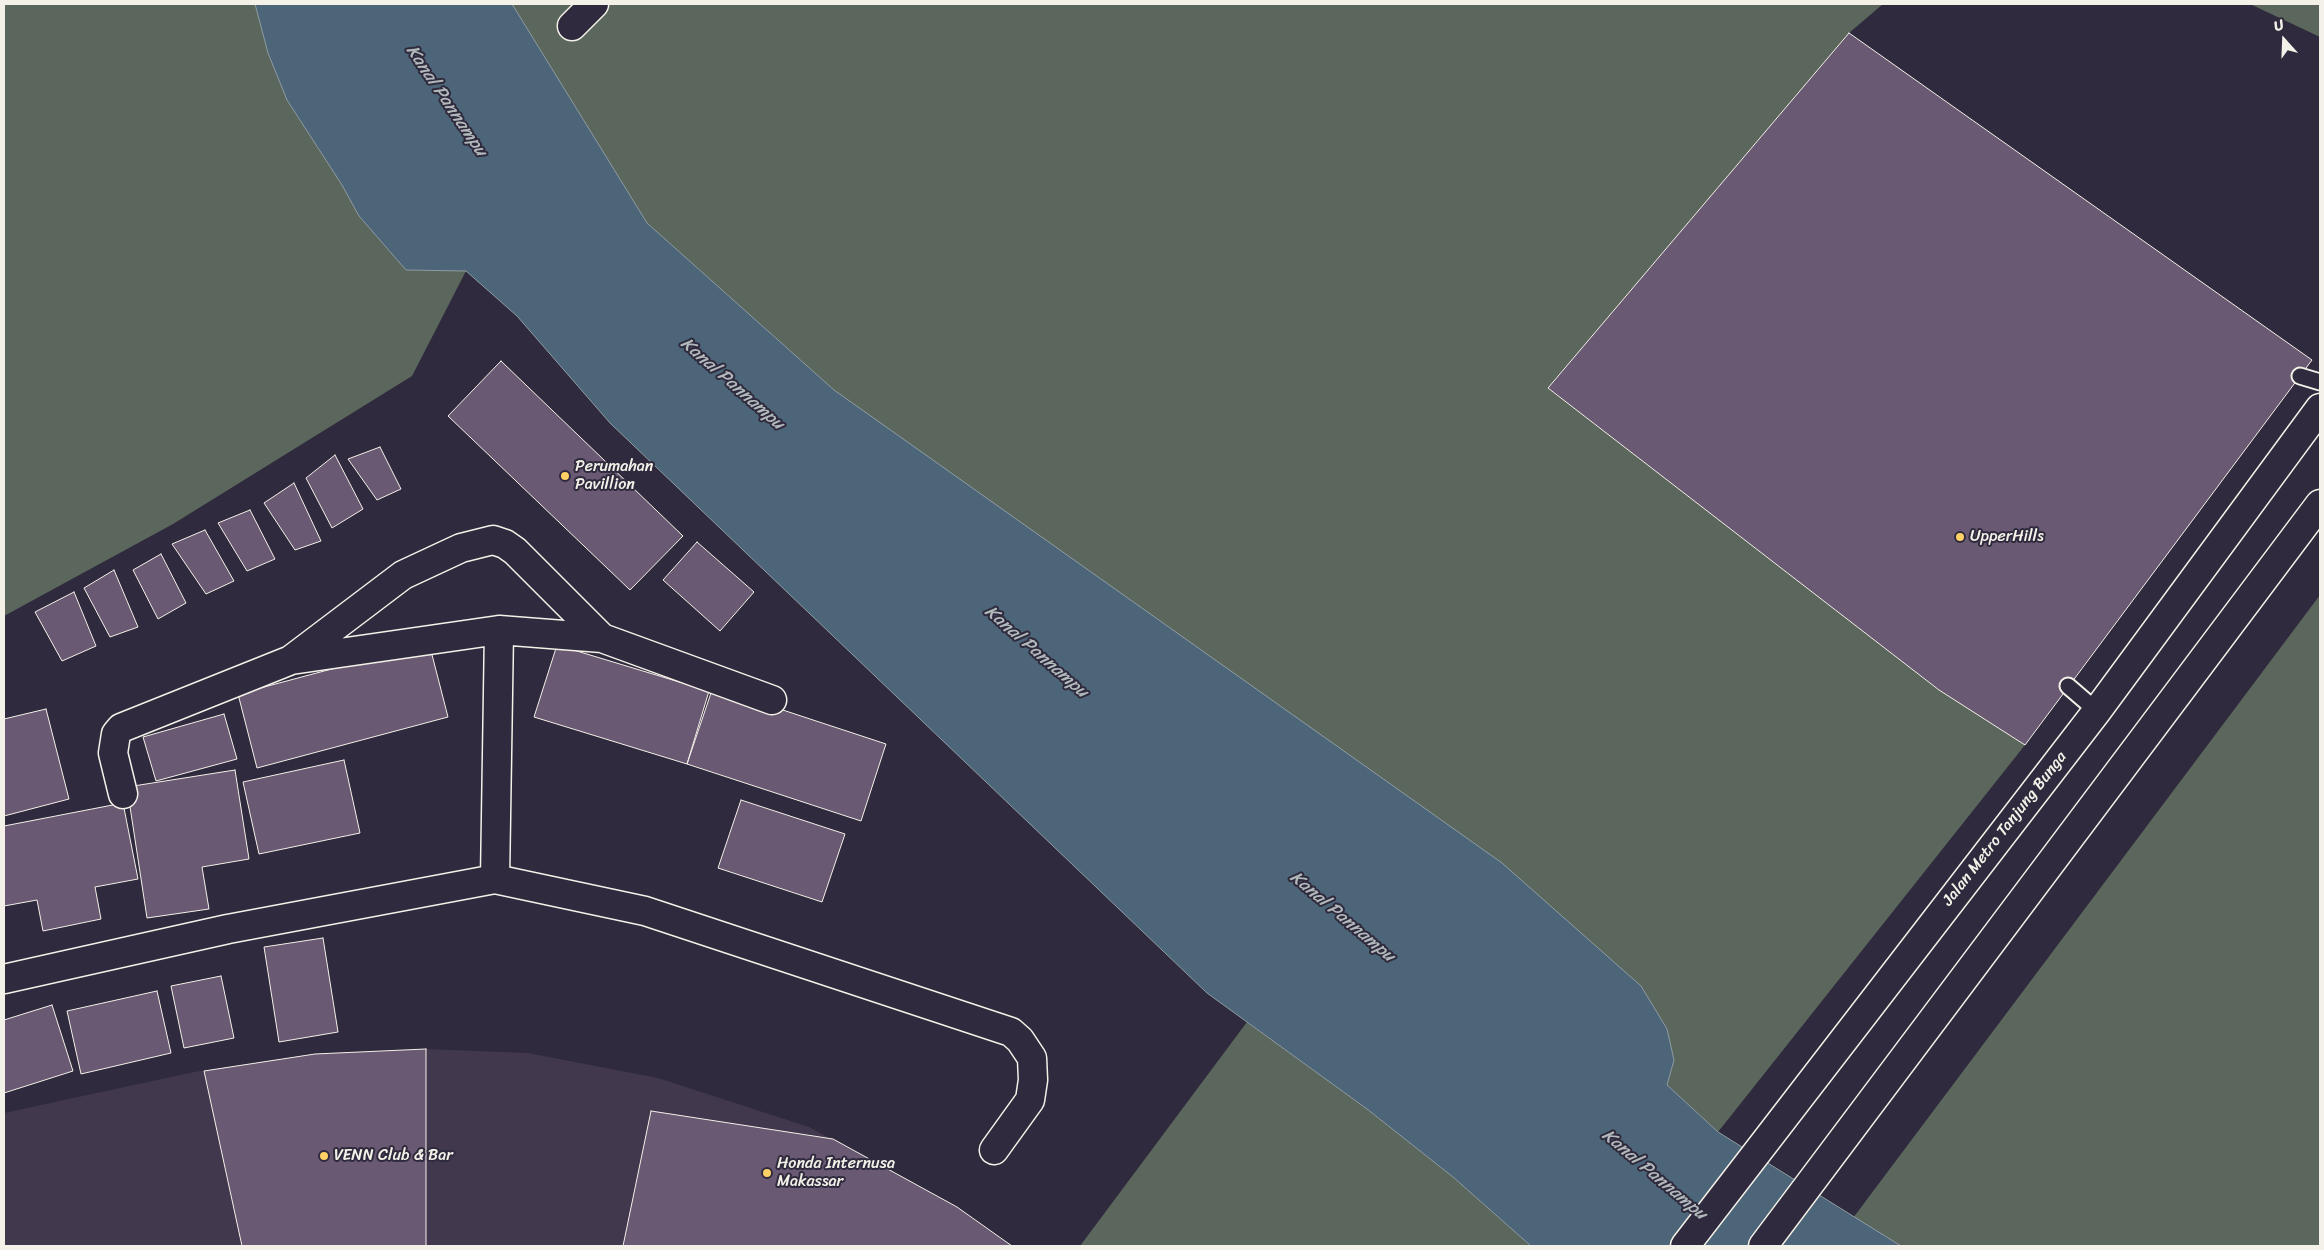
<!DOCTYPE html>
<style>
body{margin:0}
#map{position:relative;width:2324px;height:1250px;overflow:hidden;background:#2f2a3d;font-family:Sriracha,sans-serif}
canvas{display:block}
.frame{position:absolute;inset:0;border:5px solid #f4f1e8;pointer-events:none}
.north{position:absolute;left:2259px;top:15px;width:50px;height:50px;-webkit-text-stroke:4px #2f2a3d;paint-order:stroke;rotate:340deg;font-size:14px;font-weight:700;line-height:20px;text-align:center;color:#f4f1e8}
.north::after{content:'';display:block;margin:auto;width:18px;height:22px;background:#f4f1e8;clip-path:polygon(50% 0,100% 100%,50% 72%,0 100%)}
</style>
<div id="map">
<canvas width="2324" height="1250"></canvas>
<div class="frame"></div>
<div class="north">U</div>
</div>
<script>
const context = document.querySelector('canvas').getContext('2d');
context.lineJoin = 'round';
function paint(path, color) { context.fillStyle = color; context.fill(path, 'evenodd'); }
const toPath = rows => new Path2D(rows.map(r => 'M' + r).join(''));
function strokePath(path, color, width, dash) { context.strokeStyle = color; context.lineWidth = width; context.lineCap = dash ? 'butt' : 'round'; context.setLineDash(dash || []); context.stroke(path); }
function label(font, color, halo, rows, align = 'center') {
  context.font = font + ' Sriracha,sans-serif'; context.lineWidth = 4; context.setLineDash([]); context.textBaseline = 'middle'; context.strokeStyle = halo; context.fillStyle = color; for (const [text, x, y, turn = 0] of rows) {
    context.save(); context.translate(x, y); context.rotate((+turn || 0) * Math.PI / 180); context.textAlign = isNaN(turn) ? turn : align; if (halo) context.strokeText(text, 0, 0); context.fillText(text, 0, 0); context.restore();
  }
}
const built = toPath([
 [426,1049,528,1053,658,1078,809,1127,957,1207,1012,1246,4,1246,4,1113,194,1072,315,1054]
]);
const green = toPath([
 [4,4,255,4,268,53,287,100,342,185,359,216,406,270,466,271,412,376,173,524,4,616],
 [512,4,1883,4,1849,33,1548,388,1939,690,2025,745,1718,1132,1667,1085,1674,1060,1667,1029,1641,986,834,390,647,223],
 [2250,4,2320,4,2320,37],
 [2320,595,2320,1246,1901,1246,1853,1218],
 [1247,1022,1367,1109,1453,1177,1531,1246,1080,1246]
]);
const water = toPath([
 [255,4,512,4,647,223,834,390,1502,863,1641,986,1667,1029,1674,1060,1667,1085,1718,1132,1901,1246,1531,1246,1453,1177,1367,1109,1207,993,610,423,517,316,466,271,406,270,359,216,342,185,287,100,268,53,255,4]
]);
const building = toPath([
 [1849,33,2312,360,2025,745,1939,690,1548,388,1849,33],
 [501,361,683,536,630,590,448,416,501,361],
 [380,447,401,489,377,500,348,459,380,447],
 [335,455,363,509,332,528,306,478,335,455],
 [294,483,321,541,295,550,264,503,294,483],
 [250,510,275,559,247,571,218,523,250,510],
 [205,530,234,581,206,594,172,544,205,530],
 [697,542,754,592,720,631,663,580,697,542],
 [161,554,186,603,158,619,133,570,161,554],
 [114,570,138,627,110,637,84,588,114,570],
 [74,592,96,646,62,661,35,612,74,592],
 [429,643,448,717,257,768,238,694,429,643],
 [557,645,709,691,687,764,534,717,557,645],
 [713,687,886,744,861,821,687,764,713,687],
 [46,709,69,799,4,816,4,719,46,709],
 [224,714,237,759,156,781,143,737,224,714],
 [344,760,360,833,259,854,243,782,344,760],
 [235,770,249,859,202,867,209,909,147,918,127,787,235,770],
 [741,800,845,834,822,902,718,868,741,800],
 [123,803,138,879,95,887,101,919,43,931,37,900,4,906,4,826,123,803],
 [323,938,338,1032,279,1042,264,947,323,938],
 [221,976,234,1038,184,1048,171,986,221,976],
 [157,991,171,1053,81,1074,67,1011,157,991],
 [52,1005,73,1071,4,1093,4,1020,52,1005],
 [426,1049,426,1246,242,1246,204,1071,315,1054,426,1049],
 [651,1111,833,1139,957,1207,1012,1246,623,1246,651,1111]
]);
const service = toPath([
 [2300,376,2320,382],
 [2068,686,2097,711]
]);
const minor = toPath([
 [572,26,594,4],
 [292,659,403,575,461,548,493,540,505,544,515,551,602,638],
 [123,794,113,753,116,734,121,728,291,660,499,630,602,638,772,700],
 [495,879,499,630],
 [4,979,228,929,495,879,645,911,1011,1032,1020,1040,1032,1058,1033,1080,1030,1100,994,1150]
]);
const secondary = toPath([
 [1685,1246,2097,711,2320,408],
 [1763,1246,2320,504]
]);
const markers = [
 [565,476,5,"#ffd166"],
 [1960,537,5,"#ffd166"],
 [324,1156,5,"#ffd166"],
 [767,1173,5,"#ffd166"]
];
const poiNames = [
 ["Perumahan",575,467],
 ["Pavillion",575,485],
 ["UpperHills",1970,537],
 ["VENN Club & Bar",334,1156],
 ["Honda Internusa",777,1164],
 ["Makassar",777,1182]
];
const streetNames = [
 ["Jalan Metro Tanjung Bunga",2005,829,-52]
];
const waterNames = [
 ["Kanal Pannampu",446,101,56],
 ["Kanal Pannampu",732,384,41],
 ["Kanal Pannampu",1036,652,41],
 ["Kanal Pannampu",1342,917,40],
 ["Kanal Pannampu",1654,1175,40]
];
paint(built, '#41384d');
paint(green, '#5b675c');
paint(water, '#4d6578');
strokePath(water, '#909da5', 1);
paint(building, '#6a5973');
strokePath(building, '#f4f1e8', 1);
strokePath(service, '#f4f1e8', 19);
strokePath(minor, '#f4f1e8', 31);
strokePath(secondary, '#f4f1e8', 31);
strokePath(service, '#2f2a3d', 15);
strokePath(minor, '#2f2a3d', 28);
strokePath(secondary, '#2f2a3d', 28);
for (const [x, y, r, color] of markers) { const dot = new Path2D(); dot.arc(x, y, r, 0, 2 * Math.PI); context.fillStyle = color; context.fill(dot); strokePath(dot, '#2f2a3d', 2); }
label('16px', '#f4f1e8', '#2f2a3d', poiNames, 'left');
label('16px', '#f4f1e8', '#2f2a3d', streetNames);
label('italic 18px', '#b1b9bb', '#2f2a3d', waterNames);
</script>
